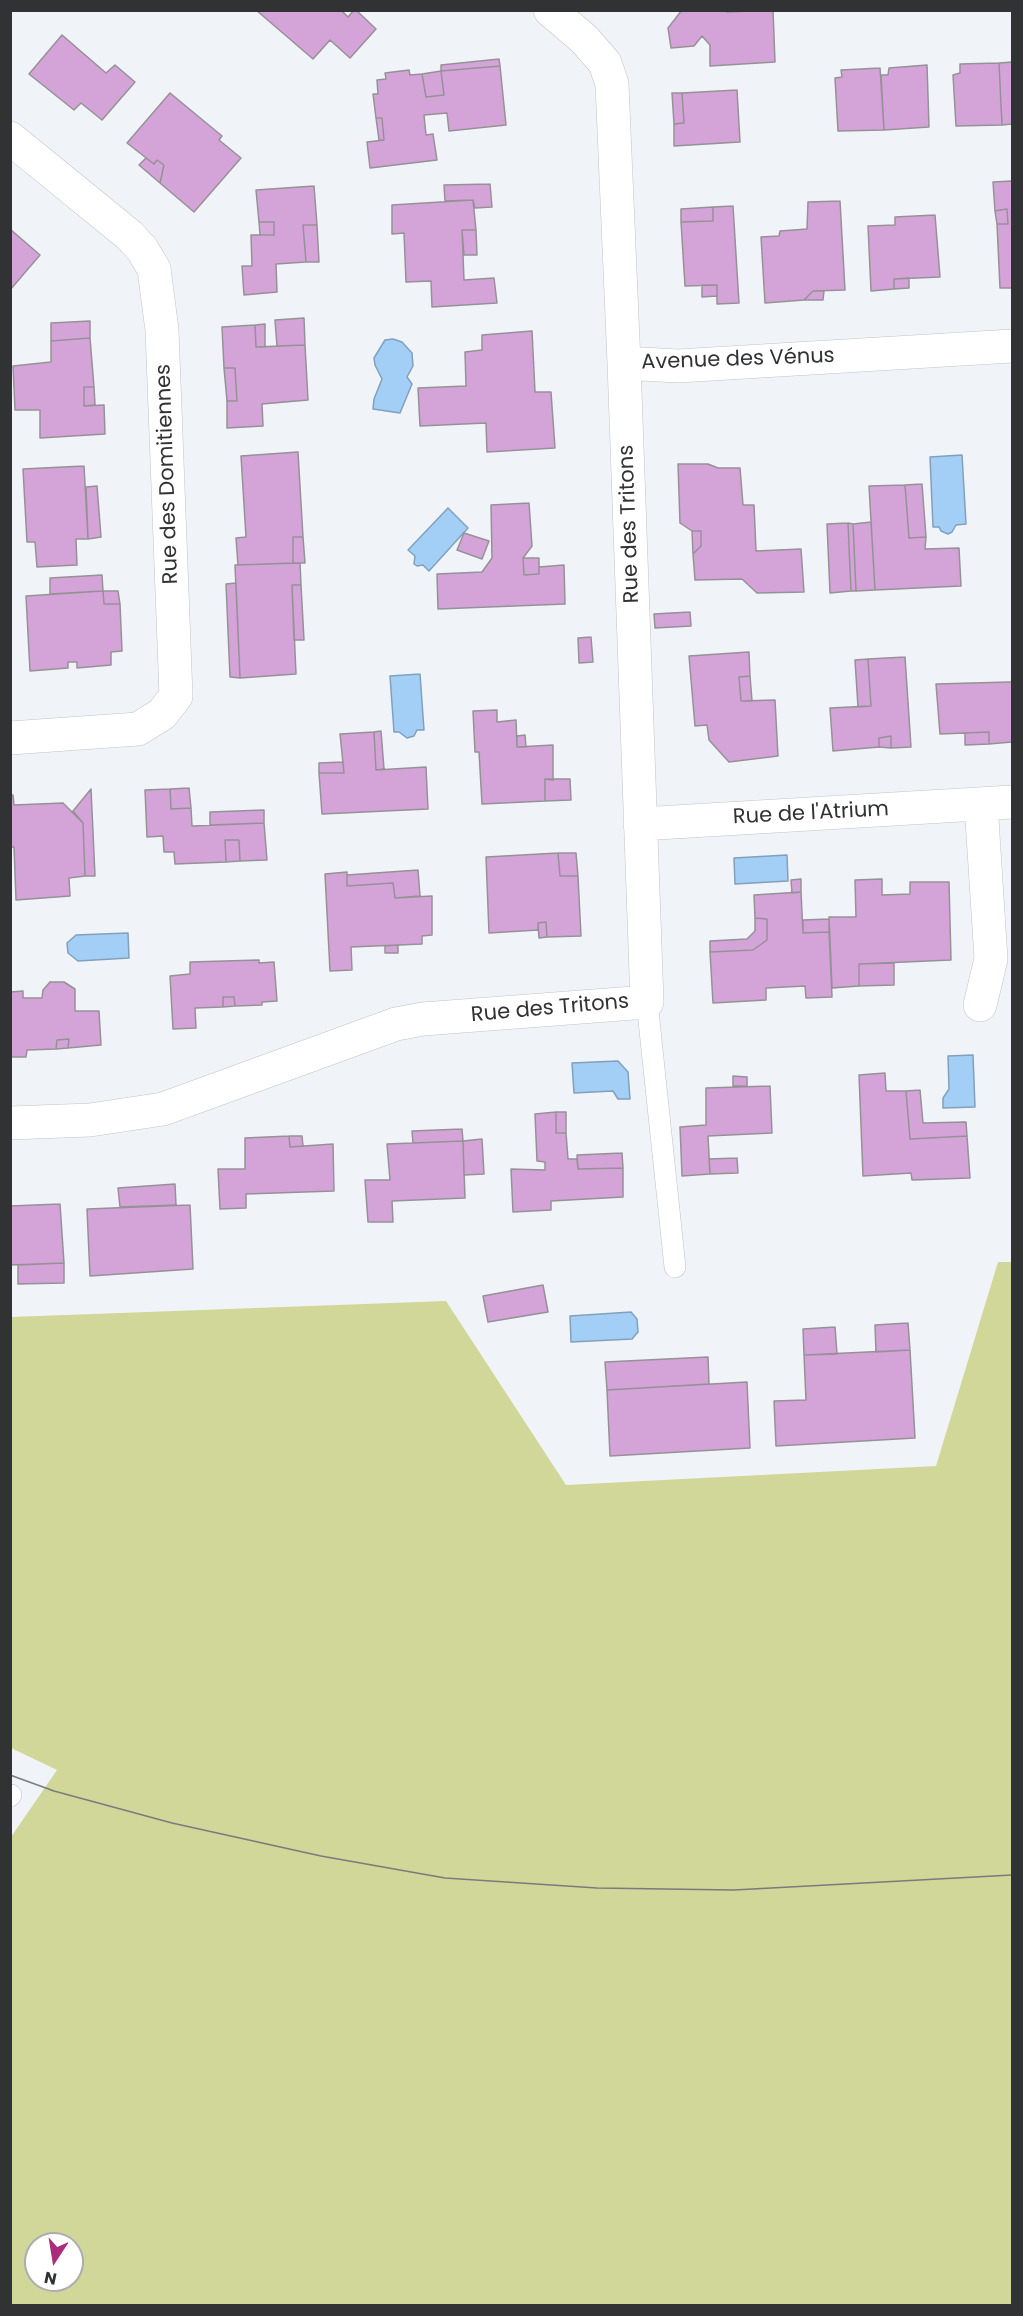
<!DOCTYPE html>
<meta charset="utf-8">
<style>
body{margin:0}
#map{position:relative;width:1023px;height:2316px;overflow:hidden;background:#f0f4f9;font-family:Poppins,sans-serif}
canvas{display:block}
.frame{position:absolute;inset:0;border:12px solid #313234;pointer-events:none}
.north{position:absolute;left:24px;top:2232px;width:60px;height:60px;box-sizing:border-box;background:#fff;border:2px solid #adadae;border-radius:50%;rotate:192deg;font-size:16px;font-weight:700;line-height:24px;text-align:center;color:#313234}
.north::after{content:'';display:block;margin:auto;width:21px;height:27px;background:#aa2c7c;clip-path:polygon(50% 0,100% 100%,50% 72%,0 100%)}
</style>
<div id="map">
<canvas width="1023" height="2316"></canvas>
<div class="frame"></div>
<div class="north">N</div>
</div>
<script>
const context = document.querySelector('canvas').getContext('2d');
context.lineJoin = 'round';
function paint(path, color) { context.fillStyle = color; context.fill(path, 'evenodd'); }
const toPath = rows => new Path2D(rows.map(r => 'M' + r).join(''));
function strokePath(path, color, width, dash) { context.strokeStyle = color; context.lineWidth = width; context.lineCap = dash ? 'butt' : 'round'; context.setLineDash(dash || []); context.stroke(path); }
function label(font, color, halo, rows, align = 'center') {
  context.font = font + ' Poppins,sans-serif'; context.lineWidth = 6; context.setLineDash([]); context.textBaseline = 'middle'; context.strokeStyle = halo; context.fillStyle = color; for (const [text, x, y, turn = 0] of rows) {
    context.save(); context.translate(x, y); context.rotate((+turn || 0) * Math.PI / 180); context.textAlign = isNaN(turn) ? turn : align; if (halo) context.strokeText(text, 0, 0); context.fillText(text, 0, 0); context.restore();
  }
}
const green = toPath([
 [998,1262,1012,1262,1012,2305,11,2305,11,1837,57,1770,11,1748,11,1317,446,1301,566,1485,936,1466],
 [36,2244,72,2244,72,2280,36,2280]
]);
const water = toPath([
 [393,339,402,342,412,353,413,366,407,377,412,384,400,413,373,409,374,399,382,379,375,365,374,358,385,340,393,339],
 [962,455,966,524,956,525,952,532,948,534,941,531,939,527,933,527,930,457,962,455],
 [448,508,468,528,429,571,423,565,417,566,414,564,415,556,408,550,448,508],
 [420,674,424,730,417,730,414,736,407,738,399,732,394,732,390,676,420,674],
 [787,855,788,881,735,884,734,858,787,855],
 [128,933,129,958,78,961,68,953,67,943,76,935,128,933],
 [973,1055,975,1107,943,1108,943,1098,949,1089,948,1056,973,1055],
 [618,1061,628,1072,630,1099,618,1099,613,1091,574,1093,572,1063,618,1061],
 [631,1312,637,1319,638,1332,632,1339,571,1342,570,1316,631,1312]
]);
const building = toPath([
 [256,10,341,10,348,17,354,10,356,10,376,29,350,58,330,40,313,59,256,10],
 [682,10,725,10,727,12,773,10,775,62,710,66,710,45,702,36,694,46,671,48,668,28,682,10],
 [62,35,106,73,115,65,135,82,102,120,81,103,74,110,29,74,62,35],
 [499,59,500,66,441,71,441,65,499,59],
 [1012,62,1012,124,1002,125,999,63,1012,62],
 [999,63,1002,125,956,126,953,75,960,73,960,64,999,63],
 [927,65,929,127,884,130,881,75,888,75,889,68,927,65],
 [500,66,506,125,449,131,447,113,424,115,426,135,433,134,437,160,370,168,367,142,384,140,382,118,376,118,373,94,378,94,377,80,386,79,385,73,409,70,410,75,422,74,426,97,444,95,441,71,500,66],
 [880,68,884,130,838,131,835,78,842,77,841,70,880,68],
 [441,71,444,95,426,97,422,74,441,71],
 [737,90,740,142,674,146,674,124,684,123,682,93,737,90],
 [170,93,222,136,219,140,241,158,194,212,160,183,164,165,157,160,154,164,127,143,170,93],
 [672,93,682,93,684,123,674,124,672,93],
 [376,118,382,118,384,140,379,140,376,118],
 [146,158,154,164,157,160,164,165,160,183,139,165,146,158],
 [1012,181,1012,288,1000,288,997,224,1008,224,1007,209,995,211,993,182,1012,181],
 [490,184,492,207,475,208,473,200,445,201,444,185,490,184],
 [314,186,317,225,303,225,306,262,276,264,277,292,244,295,242,266,252,266,251,235,274,235,274,222,259,222,256,190,314,186],
 [473,200,476,230,462,230,464,280,494,278,497,303,432,307,431,281,406,282,404,233,392,234,392,205,473,200],
 [840,201,845,290,813,291,804,300,765,303,761,237,779,236,780,231,807,229,808,202,840,201],
 [733,206,739,303,717,304,717,285,685,286,681,222,713,221,713,207,733,206],
 [713,207,713,221,681,222,681,209,713,207],
 [1007,209,1008,224,997,224,995,211,1007,209],
 [935,215,940,277,894,279,894,289,871,291,868,226,895,225,895,217,935,215],
 [259,222,274,222,274,235,260,235,259,222],
 [303,225,317,225,319,262,306,262,303,225],
 [10,229,40,255,10,290,10,229],
 [462,230,476,230,477,255,464,255,462,230],
 [909,278,909,288,894,289,894,279,909,278],
 [702,285,717,285,717,296,702,297,702,285],
 [813,291,824,291,823,300,804,300,813,291],
 [304,318,305,345,277,346,275,320,304,318],
 [90,321,90,338,51,341,51,323,90,321],
 [265,324,265,347,256,347,255,325,265,324],
 [255,325,256,347,305,345,308,400,262,404,263,426,227,428,227,401,237,401,235,368,224,368,222,327,255,325],
 [532,331,535,392,551,392,555,448,487,452,486,423,420,426,418,388,466,386,465,352,482,350,482,335,532,331],
 [90,338,94,387,84,387,84,406,104,405,105,434,40,438,40,410,15,410,13,366,51,362,51,341,90,338],
 [224,368,235,368,237,401,227,401,224,368],
 [84,387,94,387,95,405,84,406,84,387],
 [298,452,303,537,293,537,293,563,238,565,236,538,246,537,241,456,298,452],
 [678,464,708,464,718,468,740,468,743,505,754,505,756,551,801,549,804,592,757,593,742,579,695,580,693,554,701,546,701,531,692,531,680,523,678,464],
 [84,466,88,539,76,539,77,565,37,567,35,542,27,542,23,469,84,466],
 [922,484,926,537,909,538,905,485,922,484],
 [905,485,909,538,926,537,925,549,959,548,961,586,875,590,869,486,905,485],
 [97,486,101,537,88,539,86,487,97,486],
 [529,503,532,546,523,558,524,575,539,574,539,567,564,565,565,604,438,609,437,574,482,572,492,558,491,505,529,503],
 [871,522,875,590,856,591,853,524,871,522],
 [848,523,853,524,856,591,851,591,848,523],
 [848,523,851,591,830,593,827,524,848,523],
 [692,531,701,531,701,546,693,554,692,531],
 [464,533,489,541,482,559,457,550,464,533],
 [293,537,303,537,305,563,293,563,293,537],
 [523,558,539,558,539,574,524,575,523,558],
 [300,563,301,585,292,585,296,674,240,678,235,565,300,563],
 [102,575,103,591,50,594,50,578,102,575],
 [236,583,240,678,230,677,226,584,236,583],
 [292,585,301,585,304,640,294,640,292,585],
 [103,591,104,604,120,604,122,651,111,652,111,665,77,668,77,662,68,662,68,668,30,671,26,596,103,591],
 [103,591,118,591,120,604,104,604,103,591],
 [690,612,691,626,655,628,654,614,690,612],
 [591,637,593,662,579,663,578,638,591,637],
 [749,652,750,676,739,677,741,701,775,700,778,756,729,762,709,740,707,725,695,726,689,656,749,652],
 [905,657,911,747,891,748,891,736,879,738,879,747,833,751,830,708,871,706,868,659,905,657],
 [868,659,871,706,858,707,855,660,868,659],
 [750,676,752,701,741,701,739,677,750,676],
 [1009,682,1012,682,1012,742,989,744,989,732,940,734,936,684,1009,682],
 [497,710,497,722,516,720,517,747,553,745,553,780,545,779,545,801,482,804,479,752,475,752,473,711,497,710],
 [381,731,384,769,376,770,374,732,381,731],
 [374,732,376,770,426,767,428,809,322,814,319,773,344,773,340,734,374,732],
 [989,732,989,744,965,745,965,733,989,732],
 [525,735,526,747,517,747,517,736,525,735],
 [891,736,891,748,879,747,879,738,891,736],
 [343,762,344,773,319,773,319,763,343,762],
 [545,779,570,779,571,800,545,801,545,779],
 [189,788,191,808,171,809,170,789,189,788],
 [91,789,95,876,85,876,83,823,73,811,91,789],
 [170,789,171,809,191,808,192,826,264,823,267,860,240,861,239,840,225,840,226,862,175,864,174,852,164,852,163,836,147,837,145,790,170,789],
 [10,795,13,795,14,805,63,803,83,823,85,876,69,878,70,896,16,900,14,847,10,847,10,795],
 [264,810,264,823,210,825,210,812,264,810],
 [225,840,239,840,240,861,226,862,225,840],
 [558,853,560,876,578,876,581,936,547,937,546,922,538,923,538,930,489,933,486,857,558,853],
 [558,853,576,853,578,876,560,876,558,853],
 [418,870,420,896,395,898,393,883,347,886,347,875,418,870],
 [347,872,347,886,393,883,395,898,432,896,432,935,422,936,422,944,351,947,352,970,330,971,325,874,347,872],
 [801,879,801,892,792,893,791,880,801,879],
 [882,879,882,895,910,894,910,882,949,882,951,960,859,964,859,986,832,988,829,917,856,917,855,880,882,879],
 [801,892,803,933,829,932,832,997,806,998,805,986,766,988,766,1000,713,1003,710,952,753,950,767,940,767,919,755,918,754,895,801,892],
 [755,918,767,919,767,940,753,950,710,952,710,941,747,939,755,931,755,918],
 [829,919,829,932,803,933,803,920,829,919],
 [546,922,547,937,539,938,538,923,546,922],
 [398,945,398,953,385,953,385,946,398,945],
 [259,960,259,963,274,962,277,1001,262,1002,262,1005,235,1006,234,997,223,997,223,1007,195,1008,196,1028,173,1029,170,976,190,974,190,962,259,960],
 [894,963,894,985,859,986,859,964,894,963],
 [50,982,64,982,75,989,75,1011,99,1011,101,1045,68,1048,69,1039,57,1040,56,1049,27,1050,26,1057,10,1057,10,992,23,991,23,998,42,998,43,990,50,982],
 [223,997,234,997,235,1006,223,1007,223,997],
 [69,1039,68,1048,56,1049,57,1040,69,1039],
 [885,1073,886,1091,906,1091,910,1139,967,1136,970,1178,912,1180,911,1173,863,1176,859,1075,885,1073],
 [733,1076,747,1077,747,1086,733,1086,733,1076],
 [770,1086,772,1133,708,1136,710,1174,682,1176,680,1127,706,1125,706,1088,770,1086],
 [920,1090,923,1123,966,1122,967,1136,910,1139,906,1091,920,1090],
 [556,1112,556,1133,566,1133,568,1159,577,1159,578,1169,623,1168,623,1197,551,1201,551,1210,513,1212,511,1169,545,1170,545,1162,537,1161,535,1114,556,1112],
 [556,1112,566,1112,566,1133,556,1133,556,1112],
 [462,1129,463,1141,413,1143,412,1131,462,1129],
 [289,1136,290,1147,333,1144,334,1191,246,1194,246,1208,220,1209,218,1169,245,1169,245,1138,289,1136],
 [289,1136,302,1136,303,1146,290,1147,289,1136],
 [482,1139,484,1174,464,1175,463,1141,482,1139],
 [463,1141,465,1198,392,1201,393,1222,368,1222,365,1180,390,1180,387,1144,463,1141],
 [622,1153,623,1168,578,1169,577,1155,622,1153],
 [737,1158,738,1173,710,1174,709,1159,737,1158],
 [175,1184,176,1205,120,1207,118,1188,175,1184],
 [60,1204,64,1263,10,1265,10,1206,60,1204],
 [190,1205,193,1269,90,1276,87,1209,190,1205],
 [64,1263,64,1283,18,1284,18,1265,64,1263],
 [543,1285,548,1312,488,1322,483,1296,543,1285],
 [908,1323,910,1350,876,1352,875,1325,908,1323],
 [835,1327,837,1354,804,1355,803,1329,835,1327],
 [910,1350,915,1438,776,1446,774,1401,806,1400,804,1355,910,1350],
 [708,1357,709,1384,607,1390,605,1362,708,1357],
 [747,1382,750,1448,610,1456,607,1390,747,1382]
]);
const lane = toPath([
 [647,1002,675,1267],
 [10,1796,11,1795]
]);
const street = toPath([
 [550,10,584,39,605,63,612,84,624,363,678,366,1012,346],
 [10,138,129,235,142,249,154,269,162,330,176,696,162,714,138,729,10,738],
 [640,824,1012,802],
 [980,1005,991,959,981,804],
 [10,1123,90,1120,163,1109,396,1024,423,1019,647,1002,624,363]
]);
const tram = toPath([
 [10,1775,54,1791,172,1823,321,1856,445,1878,597,1888,734,1890,1012,1875]
]);
const streetNames = [
 ["Avenue des Vénus",738,360,-2],
 ["Rue des Domitiennes",168,474,-92],
 ["Rue des Tritons",630,524,-92],
 ["Rue de l'Atrium",811,814,-3],
 ["Rue des Tritons",550,1009,-5]
];
paint(green, '#d1d798');
paint(water, '#a3cff6');
strokePath(water, '#81a0bc', 1.5);
paint(building, '#d4a4d9');
strokePath(building, '#969196', 1.5);
strokePath(lane, '#bfc3c8', 22);
strokePath(street, '#bfc3c8', 34);
strokePath(lane, '#fff', 21);
strokePath(street, '#fff', 33);
strokePath(tram, '#797b7e', 1.5);
label('21px', '#313234', '#fff', streetNames);
</script>
